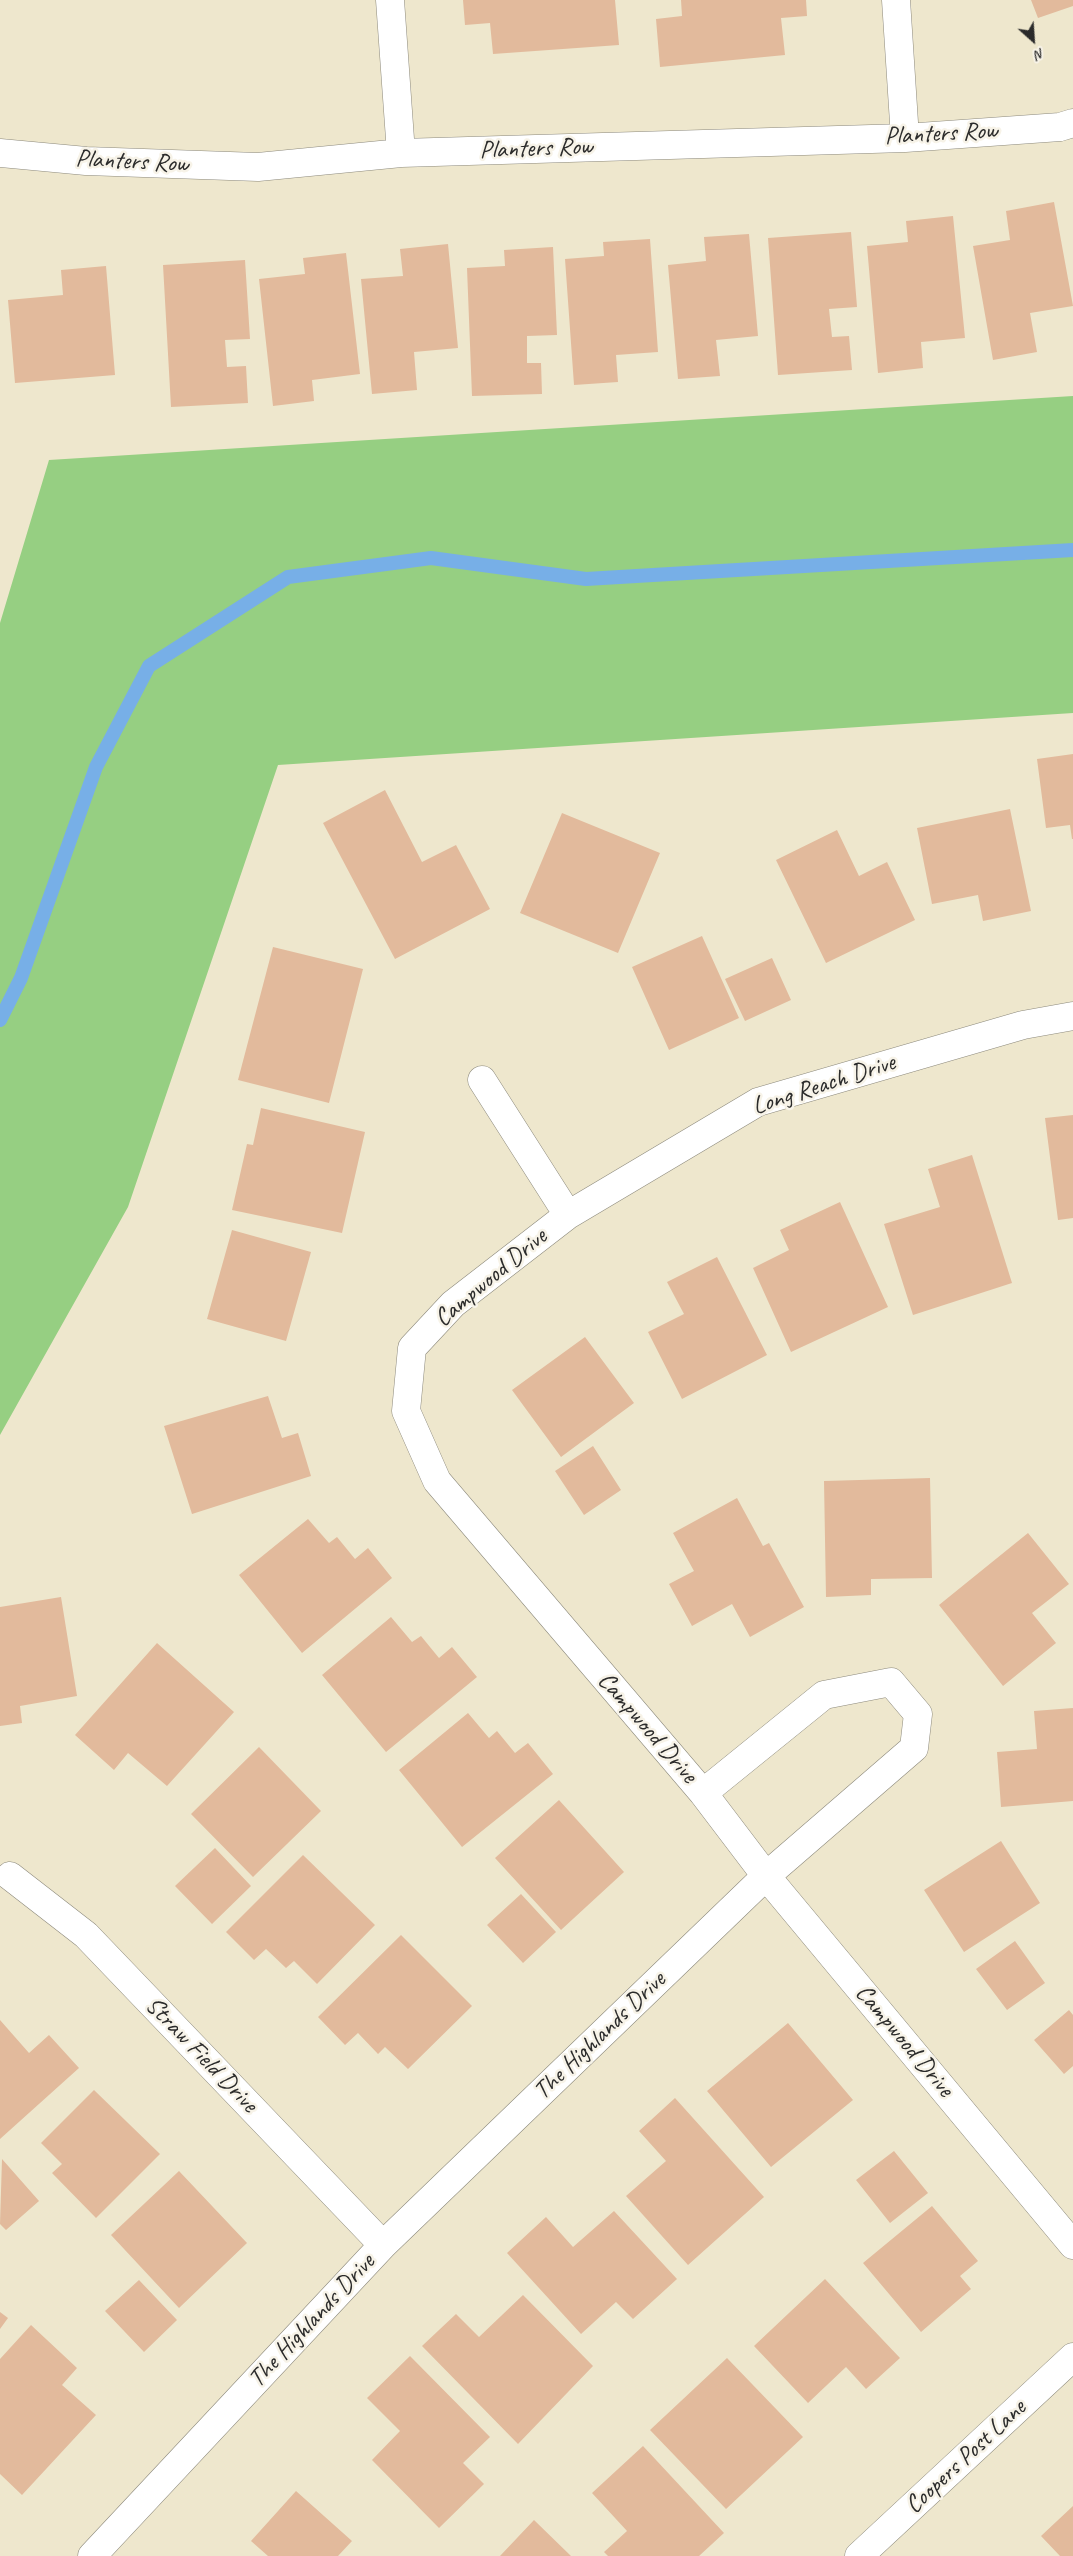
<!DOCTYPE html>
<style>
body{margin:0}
#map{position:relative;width:1073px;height:2556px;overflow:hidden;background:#eee7cd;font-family:Caveat,sans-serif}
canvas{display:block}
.north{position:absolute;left:1008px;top:15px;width:50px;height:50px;-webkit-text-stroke:4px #f7f3e8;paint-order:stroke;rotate:154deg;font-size:14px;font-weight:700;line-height:20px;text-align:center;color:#2b2b2b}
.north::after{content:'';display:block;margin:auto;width:18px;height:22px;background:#2b2b2b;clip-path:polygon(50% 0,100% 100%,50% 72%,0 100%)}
</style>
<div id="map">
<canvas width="1073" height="2556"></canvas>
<div class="north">N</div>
</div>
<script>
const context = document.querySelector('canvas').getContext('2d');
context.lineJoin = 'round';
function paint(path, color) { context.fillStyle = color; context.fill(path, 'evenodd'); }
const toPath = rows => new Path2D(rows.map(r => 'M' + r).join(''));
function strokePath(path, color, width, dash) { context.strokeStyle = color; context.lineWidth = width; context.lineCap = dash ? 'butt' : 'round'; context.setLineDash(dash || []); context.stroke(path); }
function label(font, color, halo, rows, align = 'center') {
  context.font = font + ' Caveat,sans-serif'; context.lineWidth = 5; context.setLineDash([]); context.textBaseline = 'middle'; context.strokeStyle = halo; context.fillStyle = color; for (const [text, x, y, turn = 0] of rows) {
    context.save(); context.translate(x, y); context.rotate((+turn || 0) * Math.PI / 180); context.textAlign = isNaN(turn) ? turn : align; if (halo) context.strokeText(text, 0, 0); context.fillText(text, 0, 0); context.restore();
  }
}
const green = toPath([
 [1073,396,1073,713,278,765,128,1207,0,1435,0,623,49,460]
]);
const stream = toPath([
 [0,1020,21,978,96,767,149,666,288,577,431,558,586,579,1073,550]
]);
const building = toPath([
 [463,0,615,0,619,45,493,54,490,23,465,25],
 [681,0,806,0,807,16,781,18,785,55,660,67,656,19,682,16],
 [1031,0,1073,0,1073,6,1038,18],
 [1054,202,1073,306,1030,313,1037,352,993,360,973,246,1010,240,1006,211],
 [953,216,965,338,921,342,923,368,878,373,867,246,908,242,906,221],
 [851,232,857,307,829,309,832,337,849,336,852,370,778,375,768,238],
 [749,234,758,336,716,340,720,376,678,379,668,265,706,261,704,237],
 [650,239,658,352,616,355,618,382,574,385,565,259,604,256,603,242],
 [448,244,458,348,414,352,417,390,372,394,361,279,403,276,400,249],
 [553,247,557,335,527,336,527,363,541,363,542,394,472,396,467,268,505,266,504,250],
 [346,253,360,374,312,380,314,401,273,406,259,279,305,274,303,258],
 [245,260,250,339,225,340,227,367,246,366,248,403,171,407,163,265],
 [106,266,115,375,15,383,8,300,63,295,61,270],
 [1073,754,1073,839,1072,839,1070,825,1046,828,1037,759],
 [385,790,422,862,456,845,490,909,395,959,323,823],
 [1010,809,1031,911,983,921,978,895,932,904,917,828],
 [562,813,660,853,618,953,520,913],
 [837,830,859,876,887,862,915,920,826,963,776,860],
 [702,936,739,1018,669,1050,632,967],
 [273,947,363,969,329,1103,238,1080],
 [772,958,791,1000,745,1021,725,979],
 [261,1108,365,1132,342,1233,232,1210,247,1144,253,1145],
 [1073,1115,1073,1218,1058,1220,1045,1118],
 [972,1155,1012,1283,913,1315,884,1224,940,1207,928,1169],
 [840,1202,888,1307,791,1352,753,1268,789,1250,780,1230],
 [232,1230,311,1252,286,1341,207,1319],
 [717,1257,767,1355,682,1399,648,1332,684,1314,667,1282],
 [585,1337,634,1403,561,1457,512,1390],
 [268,1396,282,1438,298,1433,311,1476,192,1514,164,1426],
 [593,1446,621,1490,584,1515,555,1471],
 [930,1478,932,1578,871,1579,871,1595,826,1597,824,1481],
 [737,1498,763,1546,769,1543,804,1607,750,1637,732,1604,692,1626,669,1584,694,1571,673,1533],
 [308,1519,329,1543,337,1537,355,1559,368,1548,392,1578,302,1653,239,1575],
 [1028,1533,1069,1584,1032,1613,1056,1643,1003,1686,939,1605],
 [61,1597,77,1696,20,1706,22,1723,0,1726,0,1607],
 [391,1617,412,1642,421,1636,439,1658,452,1647,477,1677,386,1752,322,1675],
 [157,1643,234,1712,167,1786,128,1753,114,1770,75,1735],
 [1073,1708,1073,1801,1001,1807,997,1752,1037,1749,1034,1711],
 [468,1713,489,1738,497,1731,515,1753,528,1743,553,1774,462,1847,399,1770],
 [259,1747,321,1811,253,1877,191,1814],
 [559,1800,624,1872,561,1930,495,1858],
 [1001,1841,1040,1903,964,1952,924,1890],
 [215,1848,251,1886,212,1924,175,1886],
 [303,1855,375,1925,317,1984,294,1961,286,1968,266,1949,254,1960,226,1932],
 [521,1894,556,1932,523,1963,487,1925],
 [401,1935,472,2006,408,2069,385,2047,378,2054,358,2033,345,2045,318,2017],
 [1015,1941,1045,1983,1007,2010,976,1969],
 [1069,2010,1073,2015,1073,2066,1064,2074,1034,2040],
 [0,2020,29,2053,49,2035,79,2068,0,2139],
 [788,2023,853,2100,771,2167,707,2091],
 [94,2090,160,2154,96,2218,52,2173,62,2164,41,2143],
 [675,2098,764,2197,688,2265,626,2196,666,2161,639,2131],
 [894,2151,928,2193,890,2223,856,2180],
 [2,2159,39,2201,6,2230,0,2224],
 [179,2171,247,2243,179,2308,111,2235],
 [932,2206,978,2261,960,2276,971,2289,921,2332,863,2263],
 [614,2211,677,2279,633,2319,616,2302,581,2334,507,2253,546,2217,573,2247],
 [825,2279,900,2358,866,2389,846,2367,808,2403,754,2346],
 [139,2280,177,2320,144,2352,105,2311],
 [523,2295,593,2366,518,2444,422,2346,456,2314,479,2337],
 [0,2312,8,2318,0,2329],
 [31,2325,77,2368,62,2385,96,2415,22,2495,0,2474,0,2359],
 [410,2356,490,2437,463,2463,484,2484,439,2528,372,2460,400,2431,367,2398],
 [727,2358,803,2437,726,2509,650,2430],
 [643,2446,724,2533,699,2556,608,2556,604,2552,627,2531,592,2493],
 [296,2491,352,2541,338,2556,268,2556,251,2541],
 [1073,2506,1073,2556,1060,2556,1041,2536],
 [534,2520,571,2556,500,2556]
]);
const street = toPath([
 [390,0,401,153],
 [896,0,905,138],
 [0,153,86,161,258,167,401,153,905,138,1060,127,1073,123],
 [1073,1016,1023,1025,758,1102,568,1215,453,1304,412,1348,406,1411,437,1481,703,1793,766,1876,1073,2245],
 [482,1080,568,1215],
 [10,1876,86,1935,383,2245],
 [92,2556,383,2245,766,1876,914,1748,918,1714,891,1682,824,1695,703,1793],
 [859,2556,1073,2357]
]);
const streetNames = [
 ["Planters Row",941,134,-3],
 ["Planters Row",536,149,-2],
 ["Planters Row",132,162,3],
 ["Long Reach Drive",824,1085,-18],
 ["Campwood Drive",491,1278,-40],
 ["Campwood Drive",647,1728,49],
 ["The Highlands Drive",600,2036,-44],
 ["Campwood Drive",904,2041,50],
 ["Straw Field Drive",201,2055,46],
 ["The Highlands Drive",312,2321,-47],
 ["Coopers Post Lane",966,2457,-43]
];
paint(green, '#96cf82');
strokePath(stream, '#77afe7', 14);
paint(building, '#e2ba9c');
strokePath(street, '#8c897c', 29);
strokePath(street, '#fff', 28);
label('25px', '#2b2b2b', '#f7f3e8', streetNames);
</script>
